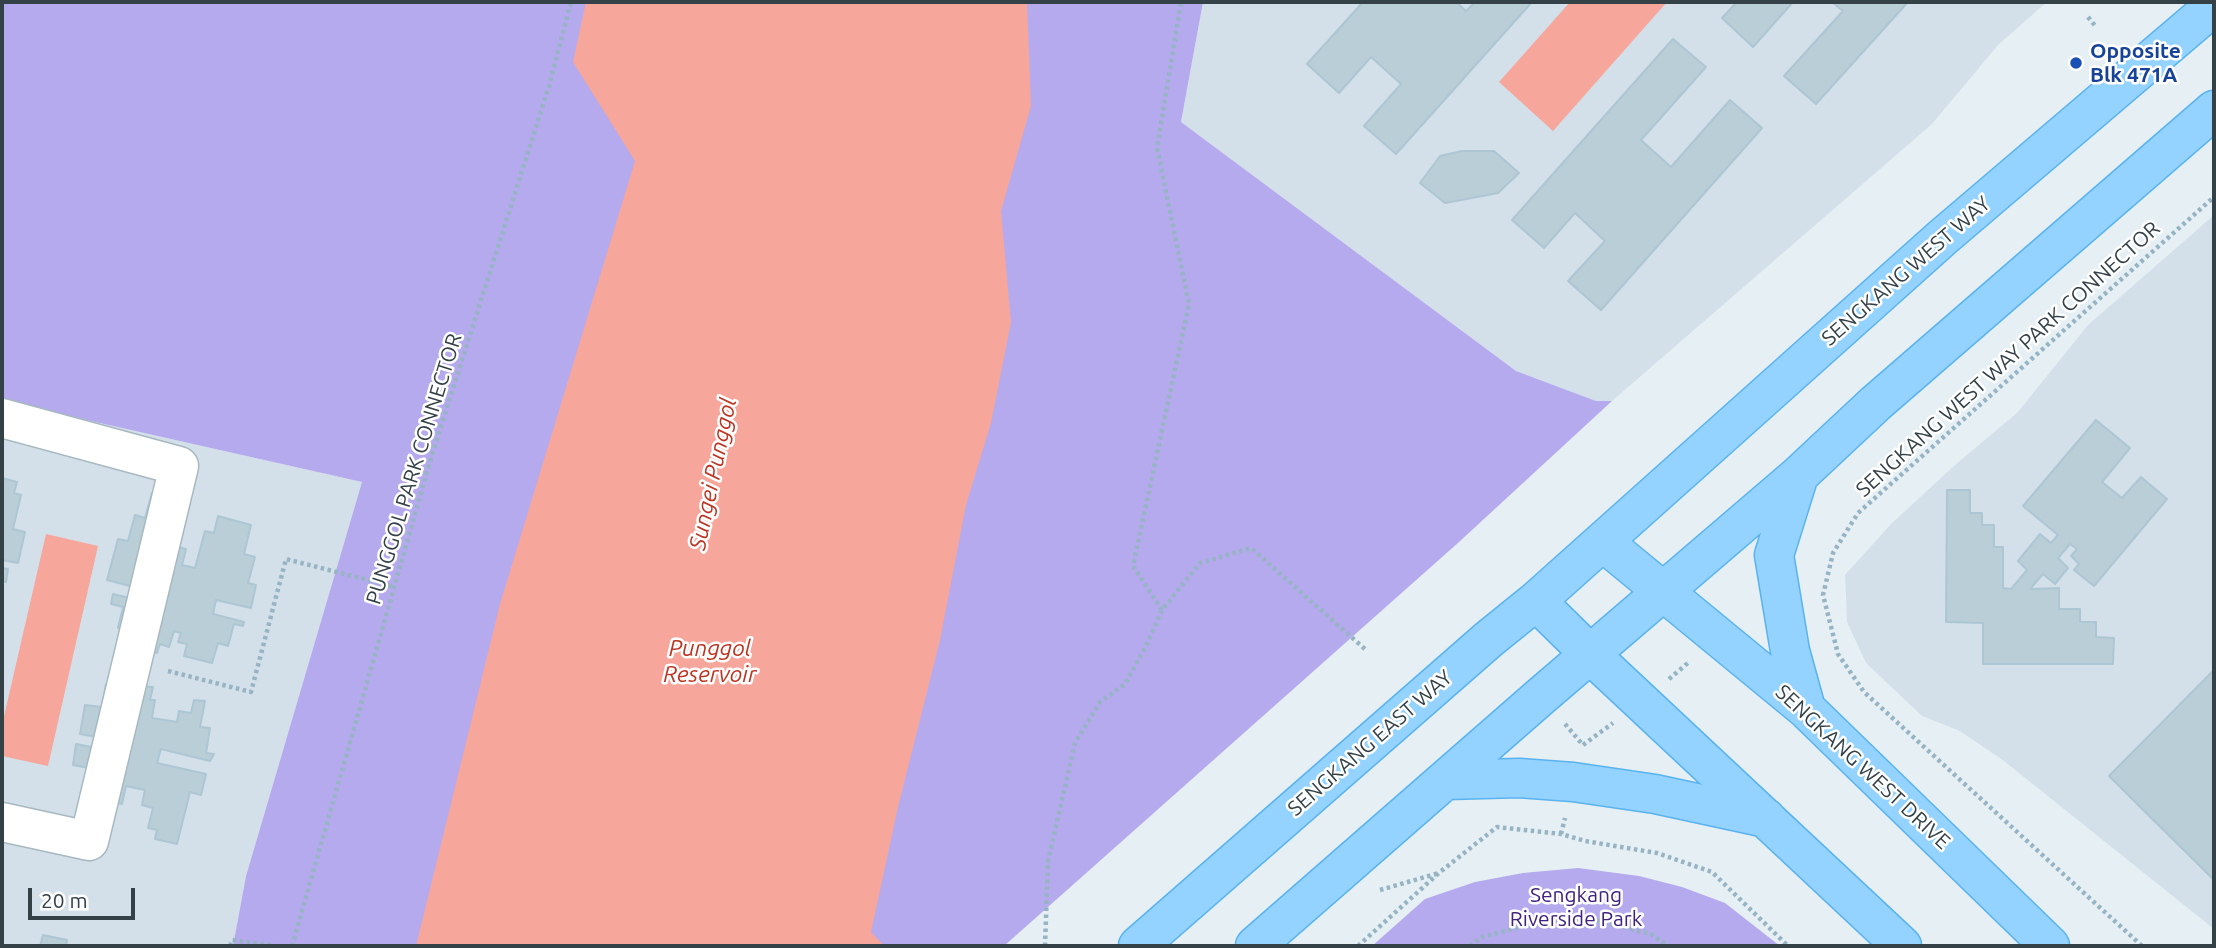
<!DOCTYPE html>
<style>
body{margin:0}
#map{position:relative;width:2216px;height:948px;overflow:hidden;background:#e6eff4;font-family:Ubuntu,sans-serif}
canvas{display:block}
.frame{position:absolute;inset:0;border:4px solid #344248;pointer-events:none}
.scale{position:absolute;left:28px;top:888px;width:107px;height:32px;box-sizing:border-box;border:4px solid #344248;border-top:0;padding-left:9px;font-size:21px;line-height:24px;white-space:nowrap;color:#344248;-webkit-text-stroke:5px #fff;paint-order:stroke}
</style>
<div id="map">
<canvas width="2216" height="948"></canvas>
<div class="frame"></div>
<div class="scale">20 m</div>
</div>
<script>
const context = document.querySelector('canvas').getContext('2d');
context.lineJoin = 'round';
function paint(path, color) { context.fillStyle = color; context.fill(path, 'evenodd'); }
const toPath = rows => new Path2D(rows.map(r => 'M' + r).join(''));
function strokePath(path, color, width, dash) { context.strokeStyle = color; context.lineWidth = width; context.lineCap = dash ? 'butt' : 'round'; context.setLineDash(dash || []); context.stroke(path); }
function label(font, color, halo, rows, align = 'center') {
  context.font = font + ' Ubuntu,sans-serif'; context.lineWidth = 5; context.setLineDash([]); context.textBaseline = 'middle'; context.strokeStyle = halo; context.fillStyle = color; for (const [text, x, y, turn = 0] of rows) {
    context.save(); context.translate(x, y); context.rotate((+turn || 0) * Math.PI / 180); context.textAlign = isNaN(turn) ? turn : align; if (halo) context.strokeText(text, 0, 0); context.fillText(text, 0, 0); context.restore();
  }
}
const residential = toPath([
 [1203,2,2047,2,1998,45,1932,124,1612,401,1596,401,1516,371,1181,122],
 [2214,215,2214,929,2004,761,1960,731,1922,716,1866,663,1847,622,1845,575,1892,523,1955,465,2017,413,2088,325],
 [2,401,362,482,246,876,233,946,2,946]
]);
const green = toPath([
 [2,2,1203,2,1181,122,1516,371,1596,401,1612,401,1459,542,1004,946,233,946,246,876,362,482,2,401],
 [1578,868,1639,876,1682,887,1725,903,1780,946,1372,946,1425,899,1475,882,1523,873]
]);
const water = toPath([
 [586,2,1027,2,1031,106,1001,211,1011,322,991,423,966,505,940,640,898,807,871,932,884,946,416,946,500,604,635,161,573,62],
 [1570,2,1667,2,1553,131,1499,82],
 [46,534,98,546,48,766,2,756,2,725]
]);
const building = toPath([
 [1363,2,1456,2,1466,11,1475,2,1532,2,1396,154,1364,126,1401,84,1371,57,1339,93,1307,64,1363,2],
 [1737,2,1793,2,1753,47,1722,18,1737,2],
 [1832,2,1908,2,1816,104,1784,76,1843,11,1832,2],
 [1673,39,1706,67,1641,140,1671,167,1730,100,1762,128,1601,310,1568,281,1605,241,1575,213,1544,248,1512,220,1673,39],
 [1462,151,1494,151,1519,173,1498,193,1445,203,1420,183,1440,156,1462,151],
 [2096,420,2130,448,2102,482,2122,498,2141,477,2167,499,2094,586,2074,570,2079,564,2071,556,2077,549,2070,544,2058,558,2068,568,2055,584,2043,574,2030,589,2059,588,2059,609,2080,609,2080,622,2096,622,2096,637,2114,638,2113,664,1983,664,1983,623,1946,622,1947,490,1970,490,1970,513,1982,513,1982,525,1994,525,1994,547,2003,547,2003,588,2011,589,2027,570,2018,561,2040,534,2051,543,2058,535,2023,506,2096,420],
 [2,478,17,482,14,493,21,495,13,529,25,532,18,563,2,560,2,478],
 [152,493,173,499,175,546,186,549,182,565,195,568,205,531,214,533,218,516,251,525,244,554,255,557,248,583,256,585,251,608,216,600,213,614,244,622,243,626,234,624,228,646,218,643,212,663,184,656,187,644,178,642,181,633,174,631,169,647,160,644,157,653,148,650,125,630,118,628,123,607,111,604,113,594,158,605,161,594,107,580,118,539,128,541,135,515,145,518,152,493],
 [2,568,8,569,6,582,2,581,2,568],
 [2214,670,2214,880,2109,776,2214,670],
 [106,684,153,687,150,700,155,700,152,718,177,722,179,711,191,713,194,700,205,701,200,727,210,728,206,753,214,754,210,761,161,749,157,763,206,774,201,795,190,792,177,844,155,839,157,830,148,828,153,808,142,805,145,790,126,786,122,804,112,802,89,768,73,765,76,744,129,754,131,743,80,734,85,705,102,707,106,684],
 [43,935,67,940,66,946,40,946,43,935]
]);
const path = toPath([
 [2088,17,2096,27],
 [1162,610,1133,566,1189,304,1157,148,1181,2],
 [168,671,251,692,286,559,395,587],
 [1669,679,1689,662],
 [1565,724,1583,745],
 [1583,745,1613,723],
 [1561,834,1565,818],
 [1380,890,1439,873],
 [230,946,232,940,276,946],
 [292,946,431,458,549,86,571,2],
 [1045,946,1048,861,1075,743,1100,702,1125,684,1147,644,1162,610,1200,563,1251,548,1366,650],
 [1358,946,1440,872,1497,827,1561,834,1585,841,1657,853,1712,872,1788,946],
 [1470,946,1482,937,1570,914,1651,934,1668,946],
 [2142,946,1864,692,1838,654,1823,595,1833,553,1858,513,2214,197]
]);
const minor = toPath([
 [2,418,179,466,89,841,2,822]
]);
const major = toPath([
 [1799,475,1774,555,1790,651,1806,709],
 [1603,542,1806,709,2050,946],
 [1536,601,1591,655,1902,946],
 [1447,780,1519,778,1573,782,1655,794,1766,818],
 [1138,946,1489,639,1536,601,1943,237,2214,6],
 [1255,946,1540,697,1799,475,1876,403,2214,110]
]);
const markers = [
 [2076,63,7,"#1a4fb4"]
];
const transitNames = [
 ["Opposite",2090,51],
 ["Blk 471A",2090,75]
];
const streetNames = [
 ["SENGKANG WEST WAY",1906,271,-41],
 ["SENGKANG WEST WAY PARK CONNECTOR",2008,359,-42],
 ["PUNGGOL PARK CONNECTOR",414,469,-73],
 ["SENGKANG EAST WAY",1370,743,-41],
 ["SENGKANG WEST DRIVE",1863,767,43]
];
const parkNames = [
 ["Sengkang",1576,895],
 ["Riverside Park",1576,919]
];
const waterNames = [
 ["Sungei Punggol",713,474,-78],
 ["Punggol",710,648],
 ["Reservoir",710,674]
];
paint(residential, '#d3e0e9');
paint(green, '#b5aaed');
paint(water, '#f7a69c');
paint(building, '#baced7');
strokePath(building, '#acc7d3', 2);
strokePath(minor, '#a7b8c1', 41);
strokePath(major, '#59b3ef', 41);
strokePath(path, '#97b4c4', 4.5, [3.5, 3.5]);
strokePath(minor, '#fff', 38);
strokePath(major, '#94d2ff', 38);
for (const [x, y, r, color] of markers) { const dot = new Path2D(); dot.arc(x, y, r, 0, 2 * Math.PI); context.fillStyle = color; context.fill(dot); strokePath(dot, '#fff', 2.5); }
label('bold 21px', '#164399', '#fff', transitNames, 'left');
label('21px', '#344248', '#fff', streetNames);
label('21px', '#40227f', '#fff', parkNames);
label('italic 23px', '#be3623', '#fff', waterNames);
</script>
